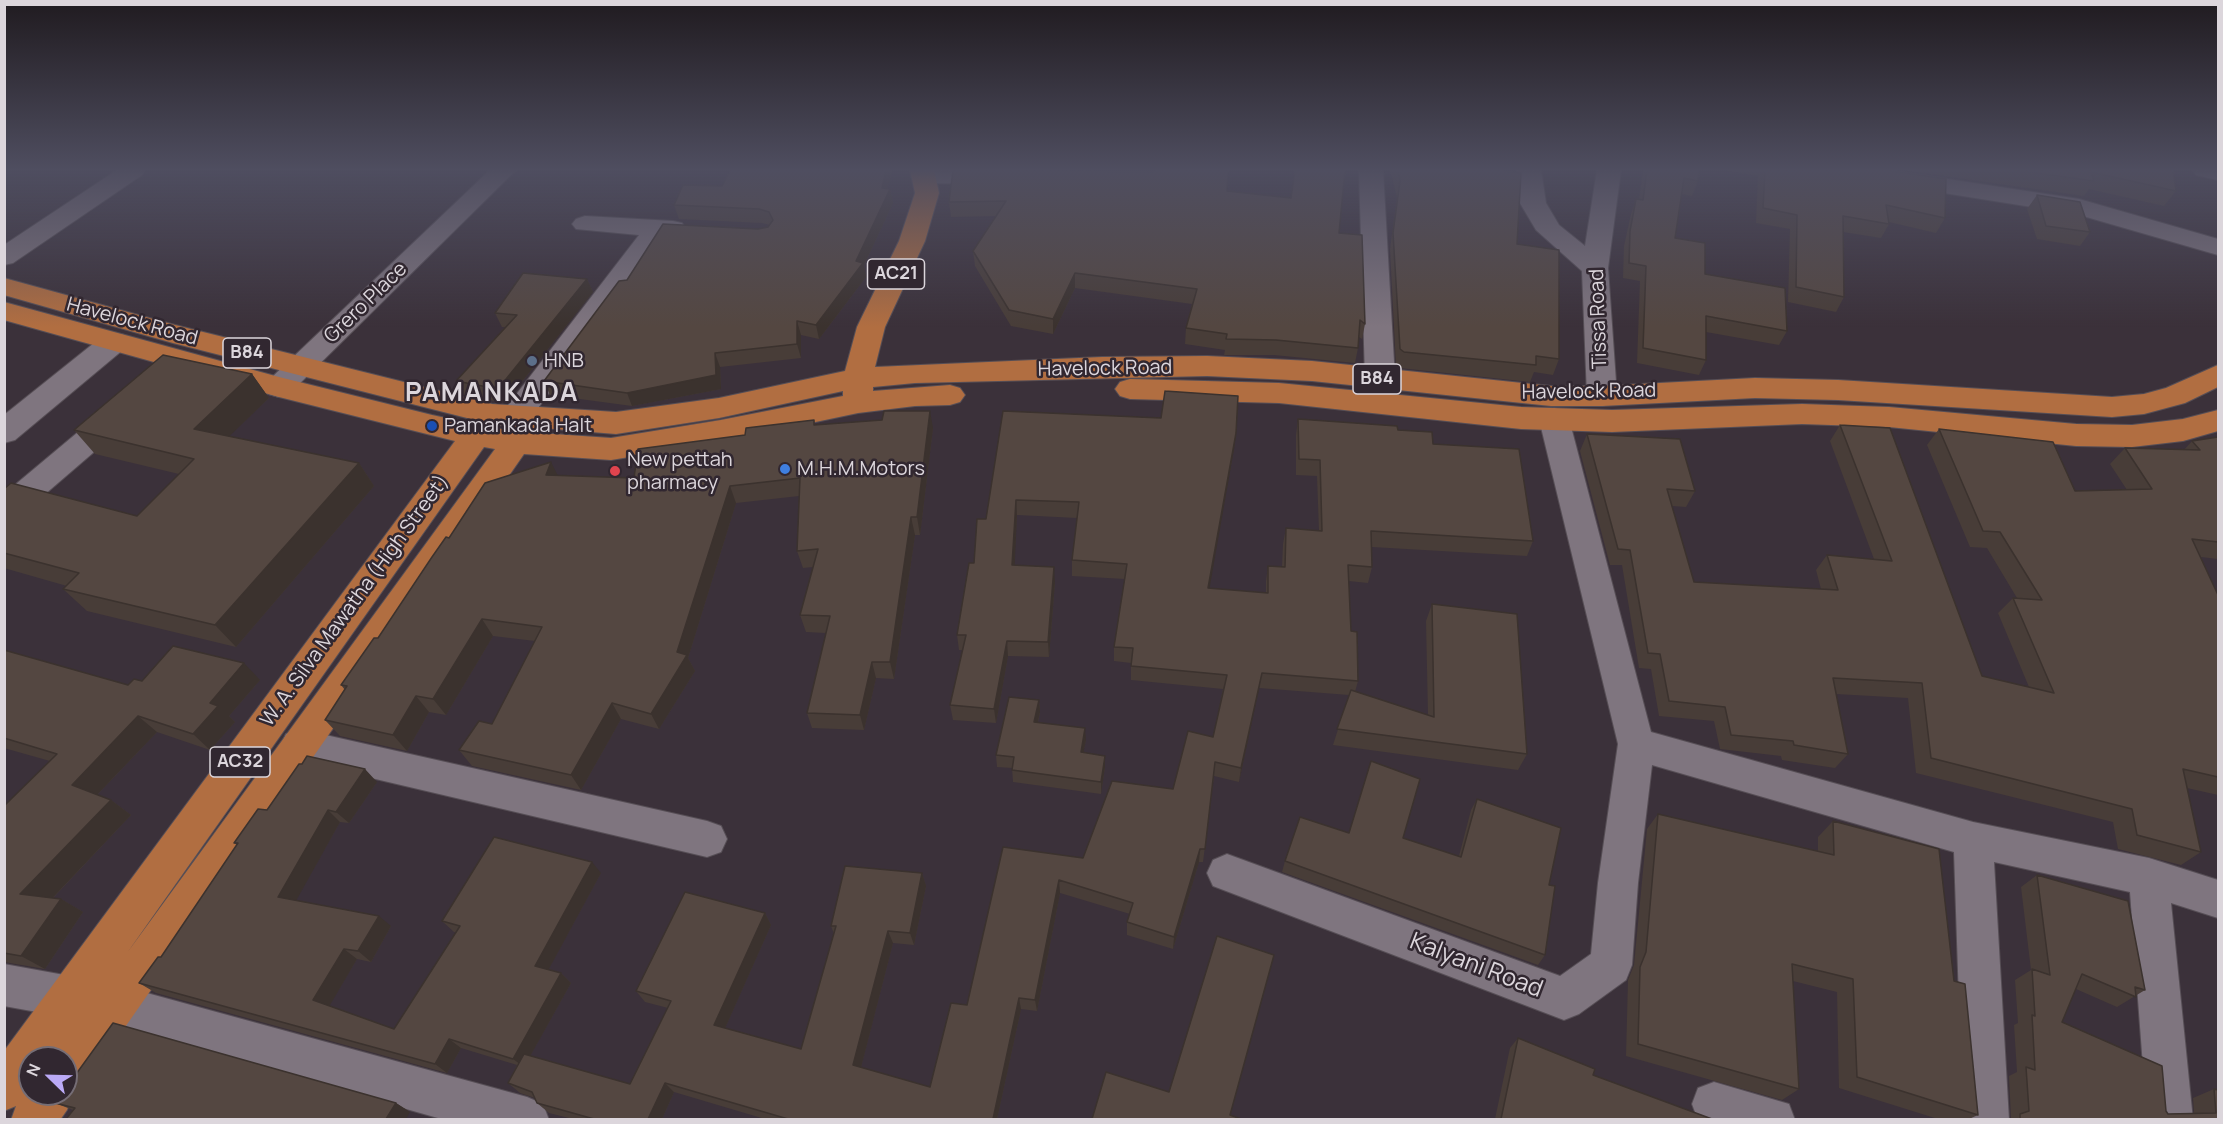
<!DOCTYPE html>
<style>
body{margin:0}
#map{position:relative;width:2223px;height:1124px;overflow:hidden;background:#3b313a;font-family:Manrope,sans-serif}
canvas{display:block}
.frame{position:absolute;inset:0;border:6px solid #dcd6dc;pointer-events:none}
.north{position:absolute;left:18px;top:1046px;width:60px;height:60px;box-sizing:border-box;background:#312730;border:2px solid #756d75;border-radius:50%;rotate:293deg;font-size:16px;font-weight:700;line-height:24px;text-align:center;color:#dcd6dc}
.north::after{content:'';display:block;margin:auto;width:21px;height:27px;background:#bbaaf6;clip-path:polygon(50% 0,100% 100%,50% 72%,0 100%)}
</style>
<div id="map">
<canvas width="2223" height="1124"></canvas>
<div class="frame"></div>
<div class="north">N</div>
</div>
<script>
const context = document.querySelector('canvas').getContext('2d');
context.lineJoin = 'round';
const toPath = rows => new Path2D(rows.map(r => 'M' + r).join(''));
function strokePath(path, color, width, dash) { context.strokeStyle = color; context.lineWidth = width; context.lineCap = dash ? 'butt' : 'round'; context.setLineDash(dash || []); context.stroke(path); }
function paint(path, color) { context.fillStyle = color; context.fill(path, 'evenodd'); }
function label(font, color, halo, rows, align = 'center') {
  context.font = font + ' Manrope,sans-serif'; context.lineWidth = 5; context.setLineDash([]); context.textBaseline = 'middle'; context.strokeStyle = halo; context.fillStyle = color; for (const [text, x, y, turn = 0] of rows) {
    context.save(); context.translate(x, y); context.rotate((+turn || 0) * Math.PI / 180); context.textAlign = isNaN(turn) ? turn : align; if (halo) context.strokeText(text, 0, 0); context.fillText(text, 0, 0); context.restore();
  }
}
const minor = toPath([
 [117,170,145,170,142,175,13,263,4,265,4,245,117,170],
 [490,170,516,170,289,394,279,397,269,394,264,387,269,380,490,170],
 [919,170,997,170,1006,172,1009,177,1006,182,997,184,923,183,914,181,911,176,914,171,919,170],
 [1359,170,1383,170,1395,379,1390,386,1380,389,1370,386,1365,379,1359,170],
 [1517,170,1541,170,1546,203,1559,225,1585,246,1597,170,1621,170,1608,268,1617,396,1612,403,1602,406,1592,403,1587,396,1582,271,1536,230,1520,203,1517,170],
 [1831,170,1888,170,2079,199,2218,239,2218,255,2076,214,1843,177,1834,175,1831,170],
 [2193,170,2218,170,2218,180,2196,175,2193,170],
 [585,216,673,221,682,223,686,229,682,235,665,236,527,423,516,426,505,423,501,416,505,409,639,235,576,229,572,224,576,219,585,216],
 [114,333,124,335,128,342,124,349,15,440,4,443,4,415,104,335,114,333],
 [119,404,130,407,134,414,130,421,15,520,4,524,4,494,108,407,119,404],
 [1554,408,1565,412,1569,419,1651,732,1973,822,2149,858,2218,880,2218,918,2171,903,2193,1120,2147,1120,2130,892,1994,862,2009,1120,1963,1120,1954,852,1652,765,1638,883,1632,965,1626,980,1579,1014,1564,1020,1213,886,1207,873,1213,860,1227,854,1560,976,1591,954,1598,883,1618,744,1539,419,1543,412,1554,408],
 [299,729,707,821,721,826,727,839,721,852,707,857,299,761,286,756,281,745,286,734,299,729],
 [4,964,114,984,527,1097,543,1104,549,1120,445,1120,114,1026,4,1006,4,964],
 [1714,1082,1789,1104,1795,1120,1698,1120,1692,1104,1698,1088,1714,1082]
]);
const major = toPath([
 [910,170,934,170,939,193,925,241,885,327,875,367,1102,357,1207,356,1312,361,1551,386,1602,386,1755,378,1838,380,2112,397,2144,394,2166,388,2218,365,2218,387,2185,403,2144,414,2112,417,1838,400,1755,398,1602,406,1551,406,1312,381,1207,376,915,383,873,387,873,391,950,385,960,388,965,395,960,402,950,405,915,406,858,413,721,442,611,460,524,454,82,1089,73,1092,67,1110,60,1120,11,1120,16,1106,4,1111,4,1051,455,441,279,397,4,320,4,302,279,377,432,415,469,423,471,419,173,343,4,295,4,278,175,325,492,404,616,412,719,398,845,371,857,327,899,241,915,193,910,170],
 [843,391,843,396,721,420,611,438,539,433,542,428,616,434,719,418,843,391],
 [499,425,512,426,509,431,497,428,499,425],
 [484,447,495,449,127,953,484,447],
 [30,1058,66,1058,66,1094,30,1094,30,1058],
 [1130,379,1279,383,1521,407,1612,410,1802,404,1889,407,2076,424,2132,425,2183,419,2218,410,2218,431,2183,441,2132,447,2076,446,1889,427,1802,424,1612,432,1521,429,1279,403,1130,399,1120,396,1115,389,1120,382,1130,379]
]);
const wall = toPath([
 [731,170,892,170,887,188,890,189,893,203,864,265,866,277,819,339,801,335,801,358,720,367,721,389,632,406,550,395,544,381,627,280,758,229,768,227,770,225,762,223,679,219,674,205,722,186],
 [1157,170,1228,170,1227,191,1339,233,1365,324,1362,339,1359,337,1358,348,1355,363,1274,355,1224,355,1225,350,1185,344,1186,328,1192,304,1075,288,1053,334,1011,326,975,266,973,251,996,216,951,217,949,202,1152,172,1159,170],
 [1390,170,1503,170,1517,244,1559,359,1553,375,1534,372,1530,382,1400,368,1396,366,1390,249,1397,197],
 [1643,170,1699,170,1698,181,1692,196,1681,194,1675,238,1705,274,1787,331,1779,345,1706,332,1706,360,1699,375,1637,363,1640,281,1623,278,1624,246,1631,214,1636,199,1639,200],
 [1725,170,1886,170,1945,218,1936,233,1889,222,1889,224,1881,238,1843,232,1844,297,1836,312,1788,302,1790,229,1756,223,1758,176],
 [1902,170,2173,170,2176,191,2164,206,2089,189,2084,196],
 [2037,195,2090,232,2080,246,2037,239,2027,209],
 [587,279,593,292,505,403,463,395,456,381,505,327,502,327,495,313],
 [252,374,269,398,229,436,359,463,374,486,236,647,87,611,63,589,67,586,4,568,4,489,137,516,179,474,95,454,74,430],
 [1003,411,1236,433,1234,449,1209,588,1266,593,1266,581,1268,566,1282,567,1283,544,1286,528,1319,531,1317,476,1296,475,1296,435,1298,419,1398,430,1433,444,1533,541,1527,556,1372,547,1372,567,1368,583,1349,581,1351,631,1358,681,1355,692,1428,715,1426,621,1432,604,1527,754,1518,770,1333,745,1349,695,1259,688,1239,782,1214,776,1203,862,1199,862,1173,949,1127,935,1127,922,1130,914,1060,893,1037,1011,1021,1009,997,1119,765,1119,674,1092,662,1119,573,1119,549,1113,537,1103,535,1098,520,1093,508,1083,517,1065,461,1048,447,1073,156,993,139,983,161,957,237,845,234,843,267,810,377,782,349,823,340,822,296,900,391,926,371,962,357,959,329,1006,394,1029,456,932,454,932,442,921,601,873,548,970,561,973,571,983,530,1056,630,1084,668,1008,645,1002,636,991,765,913,771,925,725,1028,801,1049,834,934,831,926,922,873,926,886,914,945,893,943,861,1067,930,1087,967,1005,1003,847,1083,858,1173,789,1213,737,1223,689,1131,680,1131,663,1114,661,1114,647,1125,579,1072,576,1072,560,1077,518,1017,515,1014,565,1055,582,1049,657,1008,656,996,723,953,720,950,705,963,650,959,650,957,635,974,563,986,519],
 [814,420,815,425,933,428,920,535,915,535,894,679,876,678,864,730,812,728,807,713,826,633,806,632,800,615,813,567,803,568,797,551,799,496,736,503,688,658,695,671,659,729,621,719,581,790,472,766,459,750,492,724,535,641,493,636,446,715,429,712,407,751,340,736,325,720,345,690,341,685,378,638,449,538,558,475,634,478,745,435],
 [1840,425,1982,676,2029,687,1998,613,2013,598,2017,598,1987,548,1970,547,1927,445,1939,429,2075,491,2127,490,2110,464,2125,448,2184,450,2192,441,2218,437,2218,559,2201,557,2218,595,2218,795,2187,788,2201,852,2181,865,2118,849,2113,822,1916,773,1908,698,1836,694,1848,754,1835,768,1782,760,1781,756,1720,749,1714,721,1659,716,1651,669,1639,668,1622,565,1610,565,1580,451,1587,434,1695,491,1686,507,1672,506,1694,582,1821,589,1816,570,1827,555,1874,559,1830,441],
 [4,650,128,685,142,681,260,680,229,716,235,722,210,750,157,732,97,795,111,800,131,815,53,898,61,899,83,912,45,969,4,962,4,806,50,761,4,748],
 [1039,700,1040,712,1038,722,1086,740,1083,753,1105,767,1101,794,1013,782,1012,768,997,767,996,755],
 [1477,799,1549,885,1545,955,1538,965,1282,872,1285,861,1348,833,1403,838,1459,856,1471,810],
 [1658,814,1818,851,1818,837,1833,821,1954,981,1978,1115,1969,1119,1938,1119,1839,1088,1837,992,1793,981,1799,1089,1782,1100,1626,1056,1628,980,1634,965,1647,829],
 [2037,875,2145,990,2117,1007,2076,989,2062,1022,2168,1114,2194,1113,2193,1098,2214,1089,2218,1119,2008,1119,2011,1118,2009,1076,2017,1072,2014,1025,2018,1023,2015,980,2031,970,2021,887],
 [1518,1038,1593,1075,1712,1119,1495,1119,1510,1048],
 [55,1103,396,1103,410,1112,73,1110]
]);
const shadedWall = toPath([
 [886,170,892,170,884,202,890,189,893,203,864,265,866,277,819,339,816,325,856,261,882,188],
 [1075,273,1075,288,1053,334,1053,319],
 [587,279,593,292,505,403,498,389],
 [797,321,801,335,801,358,797,344],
 [715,353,720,367,721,389,632,406,627,393],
 [252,374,269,398,213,452,194,429],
 [930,411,933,428,920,535,917,517],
 [1236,433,1234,449,1207,603,1208,588],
 [551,462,560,480,546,475],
 [359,463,374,486,236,647,215,625],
 [730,486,736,503,688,658,695,671,659,729,651,714,677,652],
 [1016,500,1017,515,1014,581,1012,565],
 [911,517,915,535,894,679,890,662],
 [1054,567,1055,582,1049,657,1048,642],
 [482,619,493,636,446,715,433,699],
 [1007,641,1008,656,996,723,994,709],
 [872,662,876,678,864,730,860,715],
 [244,663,260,680,229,716,235,722,210,750,193,734,210,703],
 [1262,673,1259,688,1239,782,1241,768],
 [416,696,429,712,407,751,393,735],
 [1039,700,1040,712,1035,734,1034,722],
 [612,703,621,719,581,790,571,775],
 [138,716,157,732,92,800,72,785],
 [1085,728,1086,740,1081,764,1081,752],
 [1105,756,1105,767,1101,794,1101,782],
 [365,769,377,782,349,823,336,812],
 [111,800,131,815,43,908,20,894],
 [328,810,340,822,292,908,278,897],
 [1200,849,1199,862,1173,949,1174,937],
 [592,862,601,873,545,976,535,966],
 [922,873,926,886,914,945,910,933],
 [1059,880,1060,893,1037,1011,1035,1000],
 [61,899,83,912,45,969,21,956],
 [765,913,771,925,722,1035,714,1025],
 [379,916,391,926,371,962,358,951],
 [888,931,893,943,859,1075,853,1065],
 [344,949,357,959,327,1010,313,1000],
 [561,973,571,983,524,1067,513,1059],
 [1019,998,1021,1009,997,1119,993,1119],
 [449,1039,461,1048,447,1073,435,1064],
 [665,1083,674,1092,662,1119,648,1119],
 [396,1103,410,1112,406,1119,386,1119]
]);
const building = toPath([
 [731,170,886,170,882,188,890,189,856,261,863,263,816,325,797,321,797,344,715,353,716,375,627,393,544,381,619,281,627,280,663,224,758,229,768,227,773,220,769,212,759,209,674,205,683,185,722,186,731,170],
 [953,170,1152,172,1161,170,1228,170,1227,191,1291,198,1295,170,1345,170,1339,233,1362,235,1365,324,1360,320,1358,348,1276,340,1226,339,1227,334,1186,328,1197,289,1075,273,1053,319,1009,310,973,251,1006,201,949,202,953,170],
 [1398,170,1503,170,1503,171,1521,173,1517,244,1559,250,1559,359,1536,356,1536,365,1404,352,1400,349,1393,233,1400,181,1398,170],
 [1647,170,1699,170,1698,181,1684,178,1675,238,1705,243,1705,274,1785,288,1787,331,1706,316,1706,360,1643,348,1646,266,1629,263,1630,231,1636,199,1643,200,1647,170],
 [1765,170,1886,170,1946,179,1945,218,1886,205,1889,224,1843,216,1844,297,1796,287,1797,215,1763,208,1765,170],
 [2015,170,2173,170,2176,191,2091,172,2094,181,2015,170],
 [2037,195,2080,202,2090,232,2046,226,2037,195],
 [523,273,587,279,498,389,456,381,517,315,495,313,523,273],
 [163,355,252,374,194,429,359,463,215,625,63,589,79,573,4,553,4,489,11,483,137,516,194,459,74,430,163,355],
 [1165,391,1238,396,1236,433,1208,588,1268,593,1268,566,1285,567,1286,528,1322,531,1320,460,1299,459,1298,419,1397,426,1398,430,1432,432,1433,444,1519,449,1533,541,1371,531,1372,567,1348,565,1351,631,1357,632,1358,681,1262,673,1241,768,1215,762,1205,849,1200,849,1174,937,1127,922,1133,903,1059,880,1035,1000,1019,998,993,1119,788,1119,665,1083,648,1119,594,1119,537,1103,532,1092,508,1083,524,1054,630,1084,671,1001,636,991,685,892,765,913,714,1025,801,1049,836,926,831,926,845,866,922,873,910,933,888,931,853,1065,930,1087,951,1003,967,1005,1003,847,1083,858,1112,781,1173,789,1188,731,1213,737,1227,675,1131,666,1133,648,1114,647,1127,564,1072,560,1079,502,1016,500,1012,565,1054,567,1048,642,1007,641,994,709,950,705,966,635,957,635,969,563,974,563,977,519,986,519,1003,411,1161,418,1165,391],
 [884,411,930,411,917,517,911,517,890,662,872,662,860,715,807,713,830,616,800,615,818,549,797,551,800,478,730,486,677,652,687,655,651,714,612,703,571,775,459,750,479,721,492,724,542,627,482,619,433,699,416,696,393,735,325,720,347,686,341,685,374,638,378,638,432,557,446,537,449,538,485,483,551,462,546,475,634,478,638,449,745,435,746,428,814,420,814,425,882,420,884,411],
 [1840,425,1890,428,1982,676,2054,693,2013,598,2042,600,2000,532,1983,531,1939,429,2053,442,2075,491,2152,489,2125,448,2200,450,2192,441,2218,437,2218,542,2192,539,2218,595,2218,777,2183,769,2201,852,2137,835,2132,809,1931,758,1922,683,1833,678,1848,754,1794,745,1793,741,1731,735,1725,707,1669,701,1660,654,1648,653,1630,550,1618,549,1587,434,1680,439,1695,491,1667,489,1694,582,1838,590,1827,555,1892,561,1840,425],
 [1432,604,1517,614,1527,754,1337,729,1351,690,1434,717,1432,604],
 [173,646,244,663,210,703,218,706,193,734,138,716,72,785,111,800,20,894,61,899,21,956,4,953,4,806,57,754,4,738,4,650,128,685,134,679,142,681,173,646],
 [1009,697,1039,700,1034,722,1085,728,1081,752,1105,756,1101,782,1012,770,1014,757,996,755,1009,697],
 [307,756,365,769,336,812,328,810,278,897,379,916,358,951,344,949,313,1000,394,1029,460,926,442,921,494,837,592,862,535,966,561,973,513,1059,449,1039,435,1064,139,983,158,957,161,957,238,843,234,843,258,809,267,810,299,764,302,764,307,756],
 [1371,761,1420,779,1403,838,1461,857,1477,799,1561,828,1549,885,1555,886,1545,955,1285,861,1300,817,1349,833,1371,761],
 [1658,814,1834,855,1833,821,1939,849,1954,981,1965,984,1978,1115,1857,1077,1853,979,1792,964,1799,1089,1638,1044,1640,967,1646,952,1658,814],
 [2037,875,2128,901,2145,990,2135,987,2136,997,2082,974,2062,1022,2162,1066,2166,1111,2168,1114,2216,1113,2214,1089,2218,1090,2218,1119,2020,1119,2020,1114,2029,1111,2026,1067,2035,1070,2032,1015,2035,1016,2032,969,2050,975,2037,875],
 [1217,936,1274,955,1230,1115,1241,1119,1092,1119,1106,1072,1169,1092,1217,936],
 [113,1023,396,1103,386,1119,66,1119,75,1108,55,1103,62,1094,66,1094,66,1088,113,1023],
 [1518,1038,1595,1069,1593,1075,1712,1119,1501,1119,1518,1038]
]);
const markers = [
 [532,361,6,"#5c6f8a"],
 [432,426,6,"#1a4fb4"],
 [785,469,6,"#3f7fe0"],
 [615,471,6,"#e0444e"]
];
const shields = [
 [896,274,57],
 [247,353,48],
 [1377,379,48],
 [240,762,60]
];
const shieldNames = [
 ["AC21",896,274],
 ["B84",247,353],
 ["B84",1377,379],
 ["AC32",240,762]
];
const streetNames = [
 ["Grero Place",366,303,-44],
 ["Tissa Road",1599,319,-92],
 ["Havelock Road",132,322,15],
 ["Havelock Road",1105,369,-1],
 ["Havelock Road",1589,392,-1],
 ["W. A. Silva Mawatha (High Street)",355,601,-54]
];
const poiNames = [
 ["HNB",544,361],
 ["Pamankada Halt",444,426],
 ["New pettah",627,460],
 ["pharmacy",627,483],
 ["M.H.M.Motors",797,469]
];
const nearStreetnames = [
 ["Kalyani Road",1476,966,21]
];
const districtNames = [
 ["PAMANKADA",492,394]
];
strokePath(minor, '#564e55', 2);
strokePath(major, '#564e55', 2);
paint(minor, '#7f757f');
paint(major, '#b16e41');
paint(wall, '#483d38');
paint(shadedWall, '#3b322e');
paint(building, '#544741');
strokePath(building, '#3b322e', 1.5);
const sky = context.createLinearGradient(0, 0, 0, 327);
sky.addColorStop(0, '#201b20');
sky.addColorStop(0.52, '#4f4e60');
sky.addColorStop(1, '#4f4e6000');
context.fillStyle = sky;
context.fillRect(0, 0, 2223, 327);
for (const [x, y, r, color] of markers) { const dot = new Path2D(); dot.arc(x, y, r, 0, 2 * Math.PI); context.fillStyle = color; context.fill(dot); strokePath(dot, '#312730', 2); }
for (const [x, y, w] of shields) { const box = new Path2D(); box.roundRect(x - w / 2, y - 15, w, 30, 4.5); context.fillStyle = '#312730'; context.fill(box); strokePath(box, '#dcd6dc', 1.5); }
label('bold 18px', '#dcd6dc', null, shieldNames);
label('20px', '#dcd6dc', '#312730', streetNames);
label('20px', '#dcd6dc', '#312730', poiNames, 'left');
label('24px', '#dcd6dc', '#312730', nearStreetnames);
context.letterSpacing = '1.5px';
label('bold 26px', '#dcd6dc', '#312730', districtNames);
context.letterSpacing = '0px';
</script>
